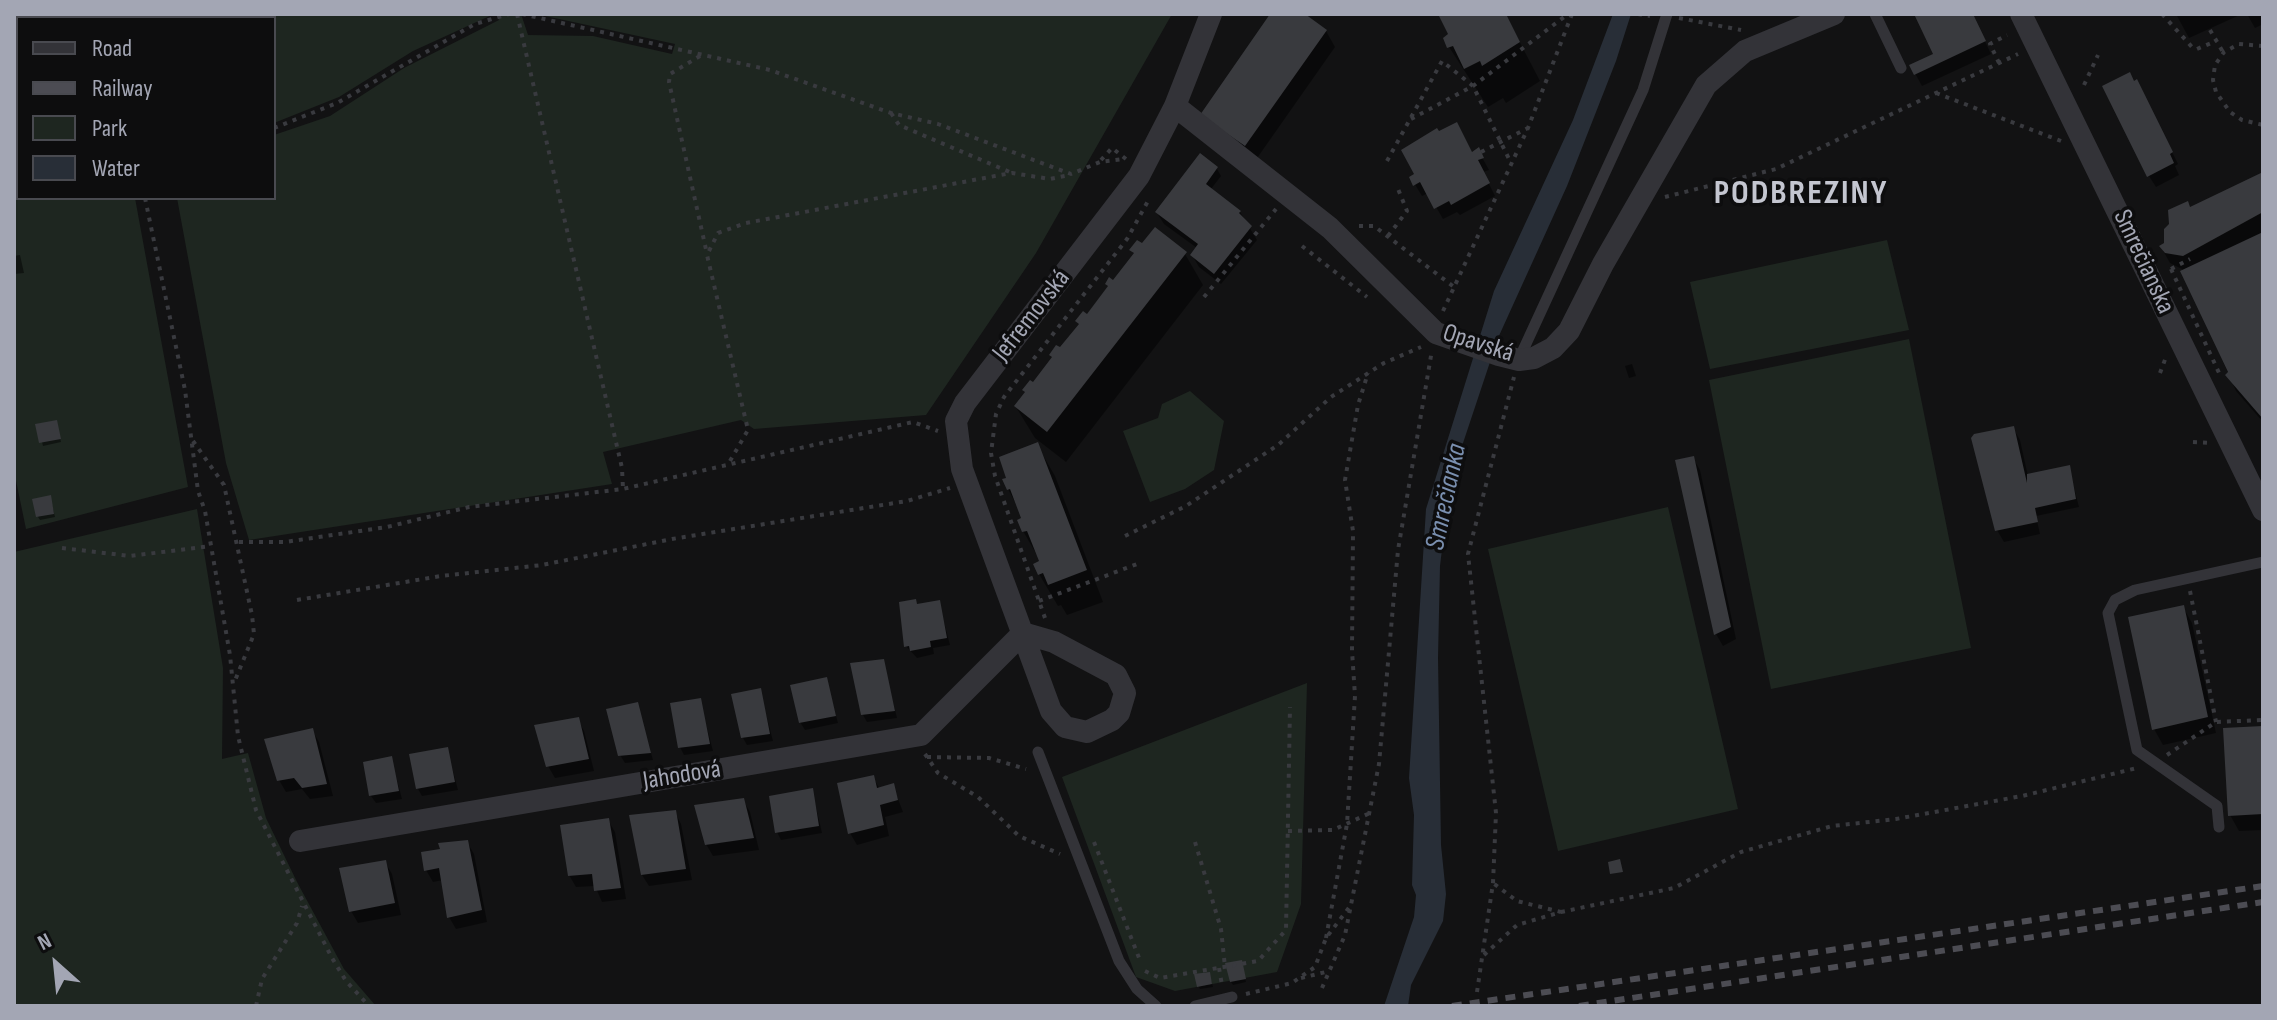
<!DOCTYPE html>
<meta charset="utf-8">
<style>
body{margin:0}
#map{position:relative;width:2277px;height:1020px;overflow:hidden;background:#121213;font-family:"Sofia Sans Condensed",sans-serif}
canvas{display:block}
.frame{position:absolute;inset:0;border:16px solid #a3a6b4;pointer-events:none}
.legend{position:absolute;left:16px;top:16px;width:260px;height:184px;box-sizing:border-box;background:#0d0d0e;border:2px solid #494a50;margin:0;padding:10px 14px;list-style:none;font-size:24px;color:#a3a6b4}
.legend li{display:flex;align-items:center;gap:16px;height:40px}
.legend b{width:40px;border:2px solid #494a50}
.north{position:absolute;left:16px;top:924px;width:80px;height:80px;-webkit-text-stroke:6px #0d0d0e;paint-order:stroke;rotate:333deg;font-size:22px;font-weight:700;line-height:32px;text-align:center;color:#a3a6b4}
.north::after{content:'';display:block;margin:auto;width:28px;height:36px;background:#a3a6b4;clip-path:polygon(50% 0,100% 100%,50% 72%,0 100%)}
</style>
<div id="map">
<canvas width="2277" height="1020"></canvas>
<div class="frame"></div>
<ul class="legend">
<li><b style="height:10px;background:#333338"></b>Road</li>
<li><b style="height:10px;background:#4c4c53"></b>Railway</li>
<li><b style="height:22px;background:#1e2620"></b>Park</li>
<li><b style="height:22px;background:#282e37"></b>Water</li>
</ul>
<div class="north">N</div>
</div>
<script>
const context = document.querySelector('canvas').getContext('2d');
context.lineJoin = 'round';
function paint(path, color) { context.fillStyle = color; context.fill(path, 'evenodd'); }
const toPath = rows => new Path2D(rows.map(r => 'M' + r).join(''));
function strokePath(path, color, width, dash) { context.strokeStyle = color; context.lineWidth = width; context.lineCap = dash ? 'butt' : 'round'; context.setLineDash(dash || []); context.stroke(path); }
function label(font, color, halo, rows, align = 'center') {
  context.font = font + ' "Sofia Sans Condensed",sans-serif'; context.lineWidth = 7; context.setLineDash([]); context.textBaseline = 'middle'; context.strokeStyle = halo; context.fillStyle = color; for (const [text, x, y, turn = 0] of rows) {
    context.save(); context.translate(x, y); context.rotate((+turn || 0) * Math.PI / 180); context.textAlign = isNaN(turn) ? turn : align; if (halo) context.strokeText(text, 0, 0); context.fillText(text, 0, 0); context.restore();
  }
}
const green = toPath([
 [14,14,494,14,413,51,339,97,274,123,274,18,18,18,18,198,135,198,188,487,26,529,14,471],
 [497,14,521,14,528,35,593,36,672,54,675,44,536,14,1172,14,1036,253,926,415,754,429,741,420,603,452,612,484,249,540,226,463,177,198,274,198,274,135,330,116,404,68,499,20],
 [1887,240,1909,330,1710,369,1690,282],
 [1909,339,1971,648,1771,689,1709,380],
 [1190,391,1224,421,1214,470,1185,489,1150,502,1123,431,1158,418,1162,404],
 [1668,507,1738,809,1558,851,1488,549],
 [197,509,223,668,222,759,248,753,266,818,297,882,344,969,376,1006,14,1006,14,552],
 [1307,683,1301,904,1277,972,1175,991,1136,977,1062,777]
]);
const water = toPath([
 [1613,14,1631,14,1616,61,1567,186,1498,338,1450,482,1440,566,1438,658,1441,845,1446,894,1443,921,1411,985,1408,1006,1384,1006,1414,917,1416,895,1412,885,1414,815,1409,778,1426,509,1494,291,1573,120]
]);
const shadow = toPath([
 [1273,14,1301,14,1326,31,1335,47,1255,161,1211,131],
 [1441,14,1505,14,1540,81,1506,103,1503,98,1488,107,1449,47,1445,38,1450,35],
 [1916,14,1972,14,1991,54,1922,86,1911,66,1936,54],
 [2176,14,2242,14,2189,38],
 [2247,14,2263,14,2263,24,2255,28],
 [2134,84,2143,94,2178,164,2175,166,2179,175,2156,187,2149,176],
 [1478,150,1489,170,1483,172,1495,196,1460,215,1457,212,1443,219,1428,193,1422,196,1411,178],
 [1217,169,1221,176,1211,189,1240,212,1257,240,1221,284,1199,267,1192,255,1197,248,1164,224,1157,213],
 [2263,174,2263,422,2236,391,2182,269,2170,263,2161,247,2190,209],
 [18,177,18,194,14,195,14,178],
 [1132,250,1185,254,1203,285,1066,462,1035,438,1016,407,1135,255],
 [20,255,24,273,14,274,14,256],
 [1632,364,1636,376,1629,378,1625,366],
 [57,425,61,442,43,446,38,426],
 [2013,428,2020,440,2028,476,2069,468,2079,507,2036,516,2040,534,2004,542,1997,530],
 [1037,445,1055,476,1103,602,1067,615,1061,605,1058,606,1039,574,1041,562,1023,531,1024,519,1008,489],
 [1693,458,1700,470,1736,639,1723,646,1716,634,1677,462],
 [51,501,55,517,40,520,38,517],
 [939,603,950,645,933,648,934,654,917,658,906,646,918,606],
 [2183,607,2192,623,2216,733,2163,745,2154,729],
 [883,662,897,718,867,722,863,715],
 [826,679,838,723,805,730,800,722],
 [760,691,773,741,747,745,743,738],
 [700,701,713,751,684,755,680,747],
 [637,704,653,760,625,763,620,755],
 [578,720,584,731,594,771,555,778,548,766],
 [2263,728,2263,830,2239,831,2230,815],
 [312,730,319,742,333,796,310,799,302,789,286,792,279,780],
 [447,749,458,790,422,796,418,789],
 [391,758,402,799,376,803,371,796],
 [873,778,880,789,893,786,903,812,885,817,889,836,857,845,850,833],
 [812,790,822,833,781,840,777,832],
 [743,800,750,812,759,850,713,856,706,844],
 [675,812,681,824,692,880,649,886,642,875],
 [608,820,615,832,626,899,602,902,595,886,576,887,569,875],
 [467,842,474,854,487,922,456,929,449,917,443,880,433,882,426,870],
 [385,862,392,874,401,915,358,923,351,911],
 [1242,965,1246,982,1233,985,1231,982],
 [1209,974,1213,987,1200,989,1198,986]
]);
const building = toPath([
 [1270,14,1305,14,1327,30,1245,146,1200,115],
 [1438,14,1506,14,1520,42,1482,66,1480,61,1464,69,1453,46,1447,48,1443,38,1448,34],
 [1914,14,1973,14,1986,41,1914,75,1909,65,1933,54],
 [2130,72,2134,81,2137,79,2173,152,2170,154,2174,163,2147,177,2102,86],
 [1457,122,1472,152,1479,147,1484,158,1478,160,1490,183,1451,205,1449,201,1434,209,1420,182,1413,186,1409,177,1414,174,1401,150,1437,128,1439,131],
 [1200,153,1218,167,1206,184,1241,211,1239,213,1252,226,1214,274,1190,255,1198,244,1155,212],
 [2263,172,2263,212,2183,256,2165,253,2159,246,2164,243,2164,229,2169,224,2168,210,2188,201,2190,207],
 [1155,227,1187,252,1047,432,1014,406,1025,392,1022,390,1030,380,1033,382,1052,357,1049,355,1056,345,1060,347,1079,324,1075,321,1083,311,1087,314,1108,286,1105,284,1109,277,1113,280,1134,253,1129,250,1137,240,1142,243],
 [2263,232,2263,419,2225,375,2228,372,2180,271],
 [57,420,61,439,39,443,35,424],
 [2014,426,2027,483,2027,474,2070,465,2076,499,2035,508,2038,522,1995,531,1971,438,1974,434],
 [1038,442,1087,570,1048,585,1043,573,1038,575,1033,564,1039,561,1027,531,1022,532,1017,520,1021,518,1010,489,1007,490,1002,479,1006,478,999,457],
 [1694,456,1731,627,1714,635,1675,460],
 [51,495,54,514,36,517,32,499],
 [916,599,917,604,940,600,947,638,930,641,931,647,910,651,909,646,904,647,899,602],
 [2184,605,2208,717,2152,730,2128,617],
 [884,659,895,711,861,715,850,663],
 [827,677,836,716,799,723,790,685],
 [761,688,770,734,741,738,731,694],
 [701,698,710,744,678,748,670,703],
 [638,702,651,753,618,756,606,709],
 [579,717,589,759,546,767,534,725],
 [2263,726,2263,814,2228,816,2223,728],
 [313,728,327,784,302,788,294,778,277,781,264,739],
 [448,747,455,782,416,789,409,754],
 [392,756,399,791,369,796,363,762],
 [874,775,877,788,894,783,898,800,880,805,884,825,848,834,837,783],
 [813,788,819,826,775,833,769,796],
 [744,798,754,838,705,845,694,805],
 [676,810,686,869,641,875,629,815],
 [609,818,621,888,594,891,592,874,568,876,560,825],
 [468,840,482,910,447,918,439,868,424,871,421,852,440,849,438,843],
 [1620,859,1623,872,1610,874,1608,862],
 [386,860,395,903,349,912,339,868],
 [1242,960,1246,979,1230,982,1225,963],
 [1210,972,1212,984,1197,987,1194,974]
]);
const path = toPath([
 [66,14,68,18],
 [517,14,622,468,623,489],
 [522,14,770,70,891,113,938,124,1071,174,1100,162,1124,159],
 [1638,14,1650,16],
 [2162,14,2192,47,2197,49,2216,41],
 [1679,18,1741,30],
 [14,20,18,20],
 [2210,30,2223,52],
 [2263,46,2239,44,2224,52,2215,65,2213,80,2216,92,2230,112,2242,120,2263,125],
 [700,56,670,74,669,82,707,254],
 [1999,63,1990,44,2007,35],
 [2084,85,2098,55],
 [1936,93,2061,141],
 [891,113,899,125,1012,173],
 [1411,119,1473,86,1568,14],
 [274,128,337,103,475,24,509,14],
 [1481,152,1528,128],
 [1101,160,1112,148,1126,159],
 [1387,161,1442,61,1473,86,1512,165],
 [1665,197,1776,169,2018,54],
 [145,198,185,390,198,491,205,511,230,655,238,736,256,810,332,958,346,981,369,1006],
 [1359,226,1374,226,1454,287],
 [1388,236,1407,211,1398,189],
 [1302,246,1367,297],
 [2171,269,2220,375],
 [2171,269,2190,259],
 [1204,297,1276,209],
 [1443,311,1528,128,1572,14],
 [2160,373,2166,357],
 [193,441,224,485,252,615,254,634,234,683],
 [2193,442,2210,443],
 [730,461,748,430,707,255,718,233,746,223,995,176,1012,173,1050,179,1069,175],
 [1125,536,1186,506,1278,445,1331,397,1384,363,1421,347],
 [239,542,285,542,387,527,469,507,623,489,913,422,938,431],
 [62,548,130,556,211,546],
 [2190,591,2216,722],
 [297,600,441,576,542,565,672,539,907,501,950,488],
 [1039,601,1137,564],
 [1045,618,995,476,991,453,996,414,1004,397,1127,239,1148,201],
 [925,754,938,773,978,797,1019,836,1060,854],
 [2167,755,2216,722,2263,720],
 [927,757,989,758,1026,769],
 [1288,831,1333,830,1370,813],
 [1094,842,1141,963],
 [1195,842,1221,929,1225,967],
 [1561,912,1674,888,1741,852,1832,826,1896,819,2022,796,2137,768],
 [1326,938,1347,824,1355,696,1352,651,1353,531,1345,480,1358,405,1368,373],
 [1484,955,1517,925,1561,912,1517,901,1493,883],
 [1219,968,1222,985],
 [1145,971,1160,978,1258,961,1286,930,1290,707],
 [1301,978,1330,971],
 [1322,988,1345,935,1379,764,1398,550,1432,350],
 [1477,992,1493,883,1496,813,1468,554,1514,377],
 [1246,994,1292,983,1315,967,1326,938,1351,905],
 [256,1006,262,979,297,923,302,906]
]);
const lane = toPath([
 [1875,14,1901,68],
 [1519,359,1643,90,1667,14],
 [1038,752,1119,961,1137,989,1156,1006],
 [2219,827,2217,806,2137,750,2108,613,2115,600,2135,590,2263,562],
 [1195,1006,1232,997]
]);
const street = toPath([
 [2021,14,2263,510],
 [1175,106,1330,228,1436,333,1499,355,1519,360,1534,358,1553,348,1569,331,1603,264,1706,85,1745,51,1834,14],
 [1023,633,1054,642,1116,675,1125,693,1119,713,1112,720,1087,732,1065,727,1051,711,962,469,956,421,965,403,1139,176,1175,106,1211,14],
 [300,841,921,735,1023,633]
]);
const rail = toPath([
 [1452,1006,2263,886],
 [1579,1006,2263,902]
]);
const streetNames = [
 ["Smrečianska",2143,262,65],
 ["Jefremovská",1032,316,-52],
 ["Opavská",1478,344,18],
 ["Jahodová",682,776,-9]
];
const waterNames = [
 ["Smrečianka",1447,497,-78]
];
const districtNames = [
 ["PODBREZINY",1801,194]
];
paint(green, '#1e2620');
paint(water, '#282e37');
paint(shadow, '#0007');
paint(building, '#393a3e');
strokePath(path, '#393a3f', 4, [4, 6]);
strokePath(lane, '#333338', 11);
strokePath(street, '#333338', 22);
strokePath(rail, '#4c4c53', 6, [10, 8]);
label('26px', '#a3a6b4', '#0d0d0e', streetNames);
label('italic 28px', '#7a8faf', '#0d0d0e', waterNames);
context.letterSpacing = '2px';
label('bold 34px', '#c4c6d0', '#0d0d0e', districtNames);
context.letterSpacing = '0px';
</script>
